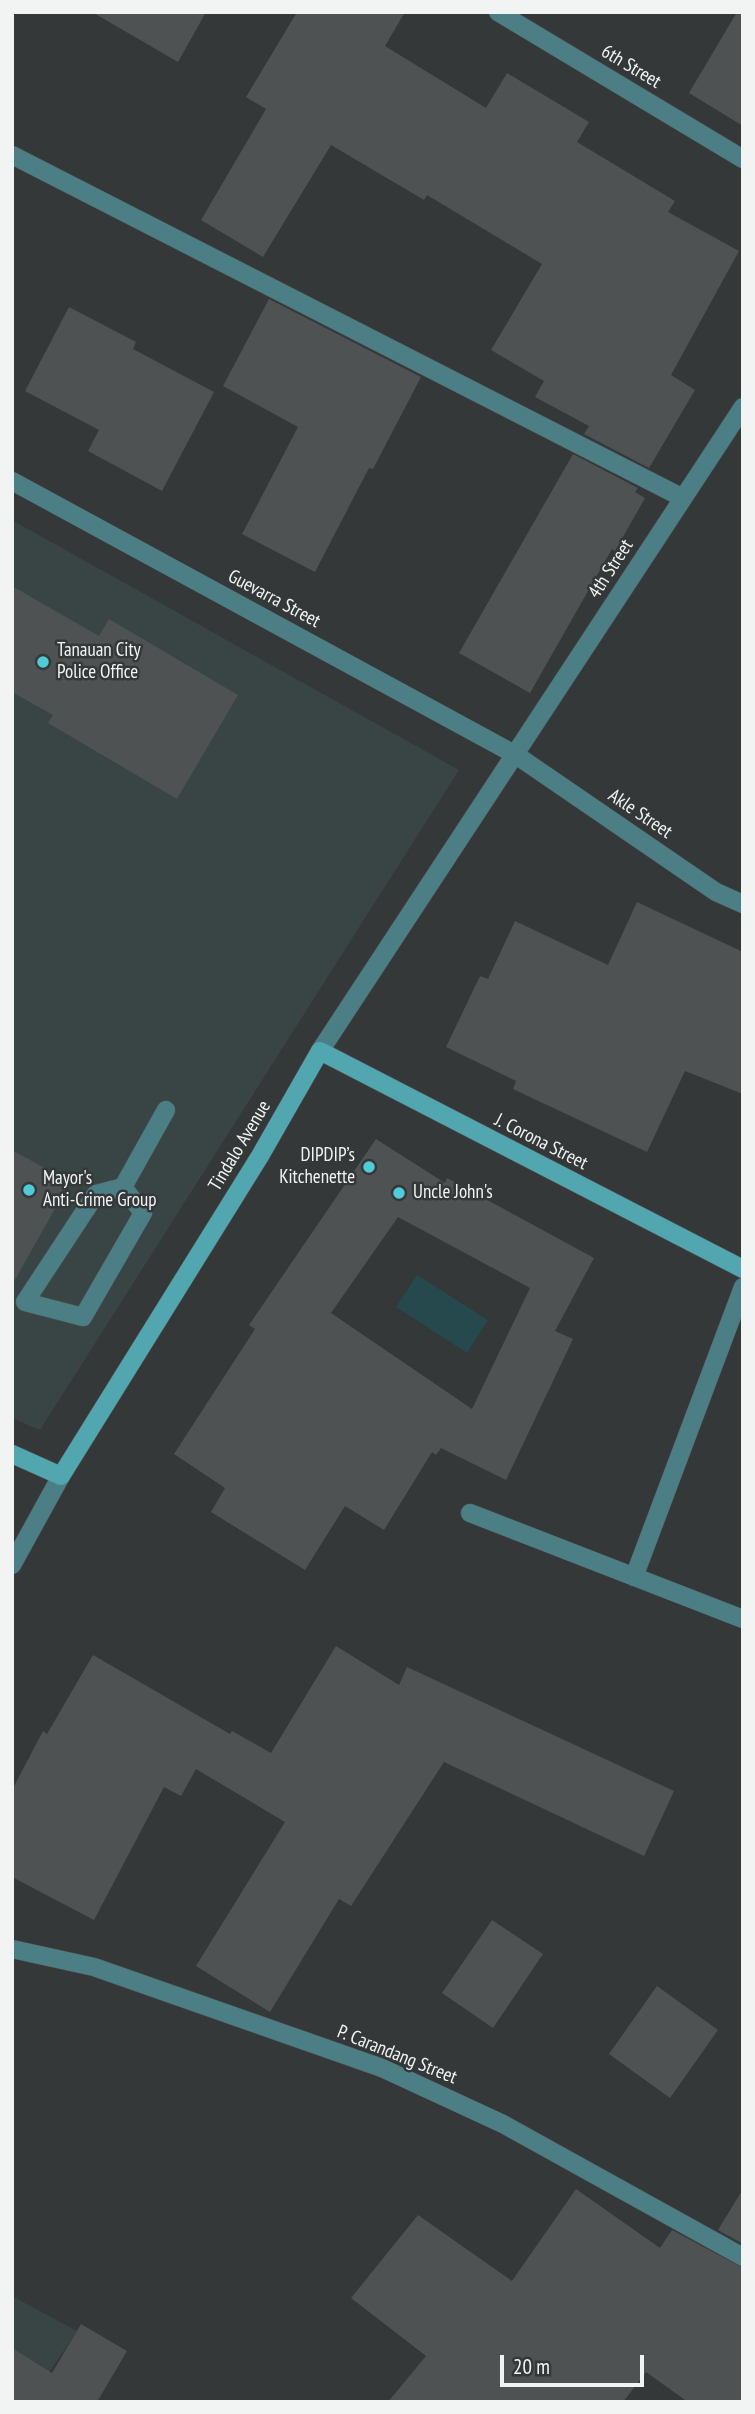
<!DOCTYPE html>
<meta charset="utf-8">
<style>
body{margin:0}
#map{position:relative;width:755px;height:2414px;overflow:hidden;background:#343838;font-family:"PT Sans Narrow",sans-serif}
canvas{display:block}
.frame{position:absolute;inset:0;border:14px solid #f2f4f4;pointer-events:none}
.scale{position:absolute;left:500px;top:2355px;width:144px;height:32px;box-sizing:border-box;border:4px solid #f2f4f4;border-top:0;padding-left:9px;font-size:21px;line-height:24px;white-space:nowrap;color:#f2f4f4;-webkit-text-stroke:5px #343838;paint-order:stroke}
</style>
<div id="map">
<canvas width="755" height="2414"></canvas>
<div class="frame"></div>
<div class="scale">20 m</div>
</div>
<script>
const context = document.querySelector('canvas').getContext('2d');
context.lineJoin = 'round';
function paint(path, color) { context.fillStyle = color; context.fill(path, 'evenodd'); }
const toPath = rows => new Path2D(rows.map(r => 'M' + r).join(''));
function strokePath(path, color, width, dash) { context.strokeStyle = color; context.lineWidth = width; context.lineCap = dash ? 'butt' : 'round'; context.setLineDash(dash || []); context.stroke(path); }
function label(font, color, halo, rows, align = 'center') {
  context.font = font + ' "PT Sans Narrow",sans-serif'; context.lineWidth = 5; context.setLineDash([]); context.textBaseline = 'middle'; context.strokeStyle = halo; context.fillStyle = color; for (const [text, x, y, turn = 0] of rows) {
    context.save(); context.translate(x, y); context.rotate((+turn || 0) * Math.PI / 180); context.textAlign = isNaN(turn) ? turn : align; if (halo) context.strokeText(text, 0, 0); context.fillText(text, 0, 0); context.restore();
  }
}
const built = toPath([
 [12,520,459,770,40,1430,12,1418],
 [12,2296,77,2331,29,2402,12,2402]
]);
const green = toPath([
 [417,1275,488,1320,467,1353,396,1307]
]);
const building = toPath([
 [92,12,206,12,178,62],
 [297,12,405,12,385,46,486,108,507,73,589,122,577,142,675,201,668,212,739,251,671,375,695,390,649,468,584,434,589,426,535,397,544,381,491,350,542,264,427,195,424,200,331,145,263,257,201,220,266,109,246,97],
 [737,12,743,12,743,126,689,93],
 [269,299,421,377,373,469,369,468,315,572,242,534,298,427,223,386],
 [69,307,136,342,133,349,214,392,162,491,88,451,99,430,25,391],
 [573,454,638,488,635,492,645,498,615,551,612,549,530,693,459,653],
 [12,586,99,636,109,619,238,695,177,799,48,723,53,715,12,692],
 [637,902,743,952,743,1094,685,1071,647,1152,513,1089,516,1081,446,1047,480,976,488,979,515,921,608,965],
 [376,1139,445,1183,447,1178,594,1258,555,1331,573,1339,506,1480,441,1448,436,1455,432,1452,384,1530,345,1506,305,1570,211,1512,225,1488,174,1454,255,1329,249,1325],
 [398,1217,530,1288,472,1409,331,1313],
 [12,1150,70,1182,12,1285],
 [336,1646,399,1685,407,1667,674,1791,644,1856,444,1762,351,1906,339,1899,270,2012,196,1966,285,1822,196,1769,181,1796,164,1787,94,1920,12,1877,12,1790,43,1731,47,1734,93,1655,230,1734,232,1731,271,1753],
 [492,1920,543,1954,493,2028,442,1993],
 [657,1986,718,2030,670,2098,609,2054],
 [576,2189,660,2248,672,2230,743,2268,743,2402,688,2402,646,2372,623,2402,388,2402,426,2356,351,2298,418,2215,512,2281],
 [743,2189,743,2244,718,2230],
 [81,2324,127,2351,97,2402,12,2402,12,2348,52,2373]
]);
const lane = toPath([
 [123,1187,143,1213,83,1317,25,1302,96,1194,123,1187,166,1110],
 [470,1513,743,1619],
 [634,1577,743,1287]
]);
const street = toPath([
 [498,12,743,159],
 [12,155,683,498],
 [12,481,516,755,716,892,743,904],
 [320,1051,743,407],
 [12,1565,61,1476],
 [12,1949,94,1967,382,2068,503,2124,743,2257]
]);
const secondary = toPath([
 [12,1454,61,1476,260,1156,320,1051,743,1269]
]);
const markers = [
 [43,662,7,"#52cbd8"],
 [369,1167,7,"#52cbd8"],
 [29,1190,7,"#52cbd8"],
 [399,1193,7,"#52cbd8"]
];
const streetNames = [
 ["6th Street",631,67,31],
 ["4th Street",611,569,-57],
 ["Guevarra Street",274,599,28],
 ["Akle Street",640,814,34],
 ["J. Corona Street",541,1142,27],
 ["Tindalo Avenue",240,1146,-59],
 ["P. Carandang Street",397,2055,22]
];
const poiNames = [
 ["Tanauan City",57,651],
 ["Police Office",57,673],
 ["DIPDIP’s",355,1156,"right"],
 ["Kitchenette",355,1178,"right"],
 ["Mayor's",43,1179],
 ["Anti-Crime Group",43,1201],
 ["Uncle John's",413,1193]
];
paint(built, '#394445');
paint(green, '#25494d');
paint(building, '#4e5252');
strokePath(lane, '#525656', 19);
strokePath(street, '#525656', 19);
strokePath(secondary, '#525656', 19);
strokePath(lane, '#4c7f85', 18);
strokePath(street, '#4c7f85', 18);
strokePath(secondary, '#51a6b0', 18);
for (const [x, y, r, color] of markers) { const dot = new Path2D(); dot.arc(x, y, r, 0, 2 * Math.PI); context.fillStyle = color; context.fill(dot); strokePath(dot, '#343838', 2.5); }
label('19px', '#f2f4f4', '#343838', streetNames);
label('19px', '#f2f4f4', '#343838', poiNames, 'left');
</script>
